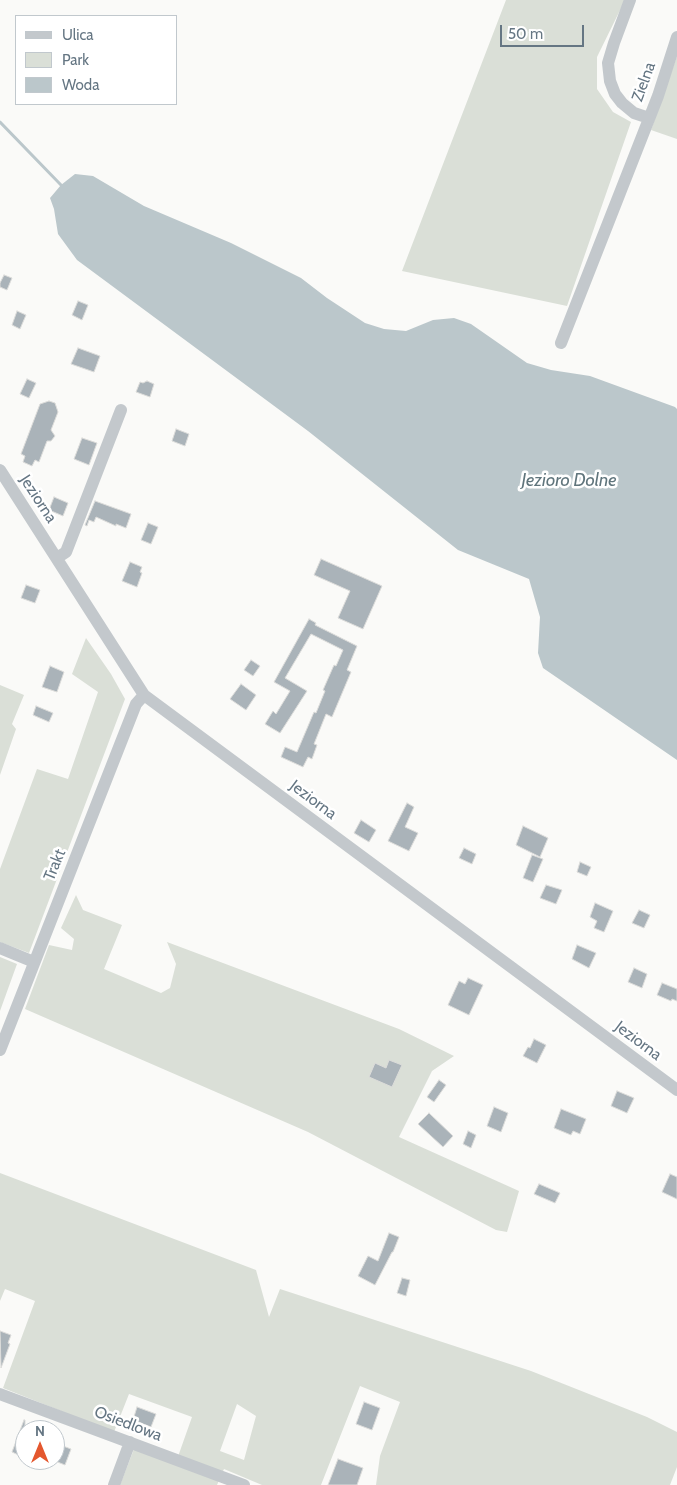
<!DOCTYPE html>
<style>
body{margin:0}
#map{position:relative;width:677px;height:1485px;overflow:hidden;background:#fafaf8;font-family:Cabin,sans-serif}
canvas{display:block}
.legend{position:absolute;left:15px;top:15px;width:162px;height:90px;box-sizing:border-box;background:#fff;border:1px solid #c1c8cd;margin:0;padding:6px 9px;list-style:none;font-size:15px;color:#657683}
.legend li{display:flex;align-items:center;gap:10px;height:25px}
.legend b{width:25px;border:1px solid #c1c8cd}
.north{position:absolute;left:15px;top:1420px;width:50px;height:50px;box-sizing:border-box;background:#fff;border:1px solid #c1c8cd;border-radius:50%;rotate:0deg;font-size:14px;font-weight:700;line-height:20px;text-align:center;color:#657683}
.north::after{content:'';display:block;margin:auto;width:18px;height:22px;background:#e4572e;clip-path:polygon(50% 0,100% 100%,50% 72%,0 100%)}
.scale{position:absolute;left:500px;top:25px;width:84px;height:22px;box-sizing:border-box;border:2px solid #657683;border-top:0;padding-left:6px;font-size:15px;line-height:18px;white-space:nowrap;color:#657683;-webkit-text-stroke:4px #fff;paint-order:stroke}
</style>
<div id="map">
<canvas width="677" height="1485"></canvas>
<ul class="legend">
<li><b style="height:6px;background:#c3c8cc"></b>Ulica</li>
<li><b style="height:14px;background:#dadfd7"></b>Park</li>
<li><b style="height:14px;background:#bbc7cb"></b>Woda</li>
</ul>
<div class="north">N</div>
<div class="scale">50 m</div>
</div>
<script>
const context = document.querySelector('canvas').getContext('2d');
context.lineJoin = 'round';
function paint(path, color) { context.fillStyle = color; context.fill(path, 'evenodd'); }
const toPath = rows => new Path2D(rows.map(r => 'M' + r).join(''));
function strokePath(path, color, width, dash) { context.strokeStyle = color; context.lineWidth = width; context.lineCap = dash ? 'butt' : 'round'; context.setLineDash(dash || []); context.stroke(path); }
function label(font, color, halo, rows, align = 'center') {
  context.font = font + ' Cabin,sans-serif'; context.lineWidth = 5; context.setLineDash([]); context.textBaseline = 'middle'; context.strokeStyle = halo; context.fillStyle = color; for (const [text, x, y, turn = 0] of rows) {
    context.save(); context.translate(x, y); context.rotate((+turn || 0) * Math.PI / 180); context.textAlign = isNaN(turn) ? turn : align; if (halo) context.strokeText(text, 0, 0); context.fillText(text, 0, 0); context.restore();
  }
}
const green = toPath([
 [506,0,625,0,597,57,597,89,613,112,631,122,567,306,402,271],
 [677,56,677,139,651,130],
 [86,638,111,674,125,699,29,953,0,942,0,869,37,769,68,779,98,692,72,674],
 [0,685,24,695,12,724,16,729,0,775],
 [76,895,83,910,122,925,104,969,161,993,170,988,176,964,167,942,399,1029,454,1056,432,1071,399,1137,519,1191,507,1232,496,1230,308,1132,25,1009,49,945,72,950,74,939,61,928],
 [0,957,17,964,0,1011],
 [0,1173,256,1270,269,1317,280,1289,531,1371,647,1417,677,1432,677,1467,670,1485,376,1485,380,1456,400,1402,360,1386,321,1485,262,1485,224,1469,217,1485,120,1485,134,1449,175,1465,192,1417,129,1394,114,1432,3,1388,35,1301,5,1289,0,1301],
 [237,1404,256,1416,244,1460,220,1451]
]);
const water = toPath([
 [75,174,93,176,144,206,231,243,301,278,327,298,365,323,384,329,406,331,433,320,454,318,471,324,527,363,551,370,590,376,675,407,677,409,677,760,543,668,538,653,540,617,529,579,458,550,308,431,77,260,58,234,54,209,50,198,61,185]
]);
const stream = toPath([
 [0,122,61,185]
]);
const building = toPath([
 [4,275,12,278,7,290,0,287,0,283,4,275],
 [78,301,88,305,82,320,72,315,78,301],
 [17,311,26,315,20,329,12,325,17,311],
 [78,348,100,356,94,372,71,364,78,348],
 [27,379,36,383,29,398,20,394,27,379],
 [147,381,154,384,150,397,136,392,140,382,143,383,147,381],
 [49,401,55,403,58,412,51,430,55,436,51,441,47,441,39,462,35,460,32,466,23,462,25,456,21,454,40,404,49,401],
 [176,429,189,434,185,446,172,441,176,429],
 [82,438,97,443,89,465,74,459,82,438],
 [54,497,68,503,63,516,49,510,54,497],
 [95,501,131,514,126,528,116,524,116,526,96,517,94,522,89,520,87,526,85,525,95,501],
 [148,523,158,527,151,544,141,540,148,523],
 [321,559,382,586,363,629,338,618,350,591,314,575,321,559],
 [130,562,142,567,140,572,142,573,137,587,122,581,130,562],
 [26,585,40,590,35,603,21,598,26,585],
 [309,619,316,623,315,625,357,646,347,670,351,672,332,717,326,714,314,744,317,745,312,759,308,757,303,767,281,757,285,747,297,752,314,712,316,713,325,691,323,690,334,665,336,666,343,650,311,634,285,678,307,691,280,733,265,724,273,711,276,714,290,691,274,682,309,619],
 [251,660,260,666,253,676,244,670,251,660],
 [50,666,64,672,57,692,42,687,50,666],
 [241,684,256,695,246,710,230,699,241,684],
 [36,706,53,713,49,722,33,715,36,706],
 [407,803,414,807,405,827,418,833,409,851,388,841,407,803],
 [361,820,376,830,369,842,354,833,361,820],
 [523,826,548,838,540,857,516,845,523,826],
 [464,848,476,854,472,864,459,858,464,848],
 [532,855,543,859,533,882,523,878,532,855],
 [580,862,591,867,587,876,577,872,580,862],
 [546,885,562,890,556,904,540,898,546,885],
 [595,903,613,911,604,932,594,928,597,921,590,917,595,903],
 [639,910,650,915,644,928,632,923,639,910],
 [577,945,596,953,589,968,572,959,577,945],
 [634,968,647,974,642,988,628,982,634,968],
 [468,978,483,985,469,1015,448,1005,459,981,465,984,468,978],
 [662,983,677,989,677,1001,672,999,671,1001,657,995,662,983],
 [534,1039,546,1045,537,1063,523,1056,528,1047,530,1048,534,1039],
 [389,1060,402,1065,392,1087,369,1077,375,1063,386,1068,389,1060],
 [439,1080,446,1085,434,1102,427,1097,439,1080],
 [617,1091,634,1098,627,1113,611,1106,617,1091],
 [494,1107,508,1113,501,1132,487,1126,494,1107],
 [561,1109,586,1119,580,1134,573,1131,571,1135,554,1128,561,1109],
 [429,1113,453,1136,443,1147,418,1124,429,1113],
 [468,1131,476,1135,471,1148,463,1144,468,1131],
 [670,1174,677,1177,677,1199,662,1192,670,1174],
 [539,1184,560,1193,555,1203,534,1194,539,1184],
 [389,1233,399,1237,393,1252,392,1252,375,1285,358,1276,368,1256,378,1261,389,1233],
 [402,1278,410,1280,406,1296,397,1293,402,1278],
 [0,1331,11,1335,8,1343,10,1344,1,1368,0,1331],
 [364,1402,380,1408,372,1430,356,1424,364,1402],
 [137,1407,156,1414,151,1427,133,1420,137,1407],
 [24,1420,25,1420,25,1458,12,1452,24,1420],
 [55,1443,71,1449,65,1465,55,1461,55,1443],
 [338,1459,363,1468,357,1485,328,1485,338,1459]
]);
const minor = toPath([
 [630,0,614,43,608,63,610,81,615,94,622,103,634,113,649,118],
 [561,343,658,96,677,37],
 [0,470,144,695,677,1090],
 [57,558,66,552,121,410],
 [0,948,34,962],
 [0,1050,136,704,144,695],
 [0,1394,244,1485],
 [114,1485,130,1442]
]);
const streetNames = [
 ["Zielna",644,82,-70],
 ["Jeziorna",38,499,57],
 ["Jeziorna",313,800,37],
 ["Trakt",55,865,-68],
 ["Jeziorna",638,1041,37],
 ["Osiedlowa",128,1424,21]
];
const waterNames = [
 ["Jezioro Dolne",569,481]
];
paint(green, '#dadfd7');
paint(water, '#bbc7cb');
strokePath(stream, '#bbc7cb', 3);
paint(building, '#aab3b9');
strokePath(building, '#dcdcda', 1);
strokePath(minor, '#c3c8cc', 12);
label('16px', '#657683', '#fff', streetNames);
label('italic 18px', '#60757c', '#fff', waterNames);
</script>
